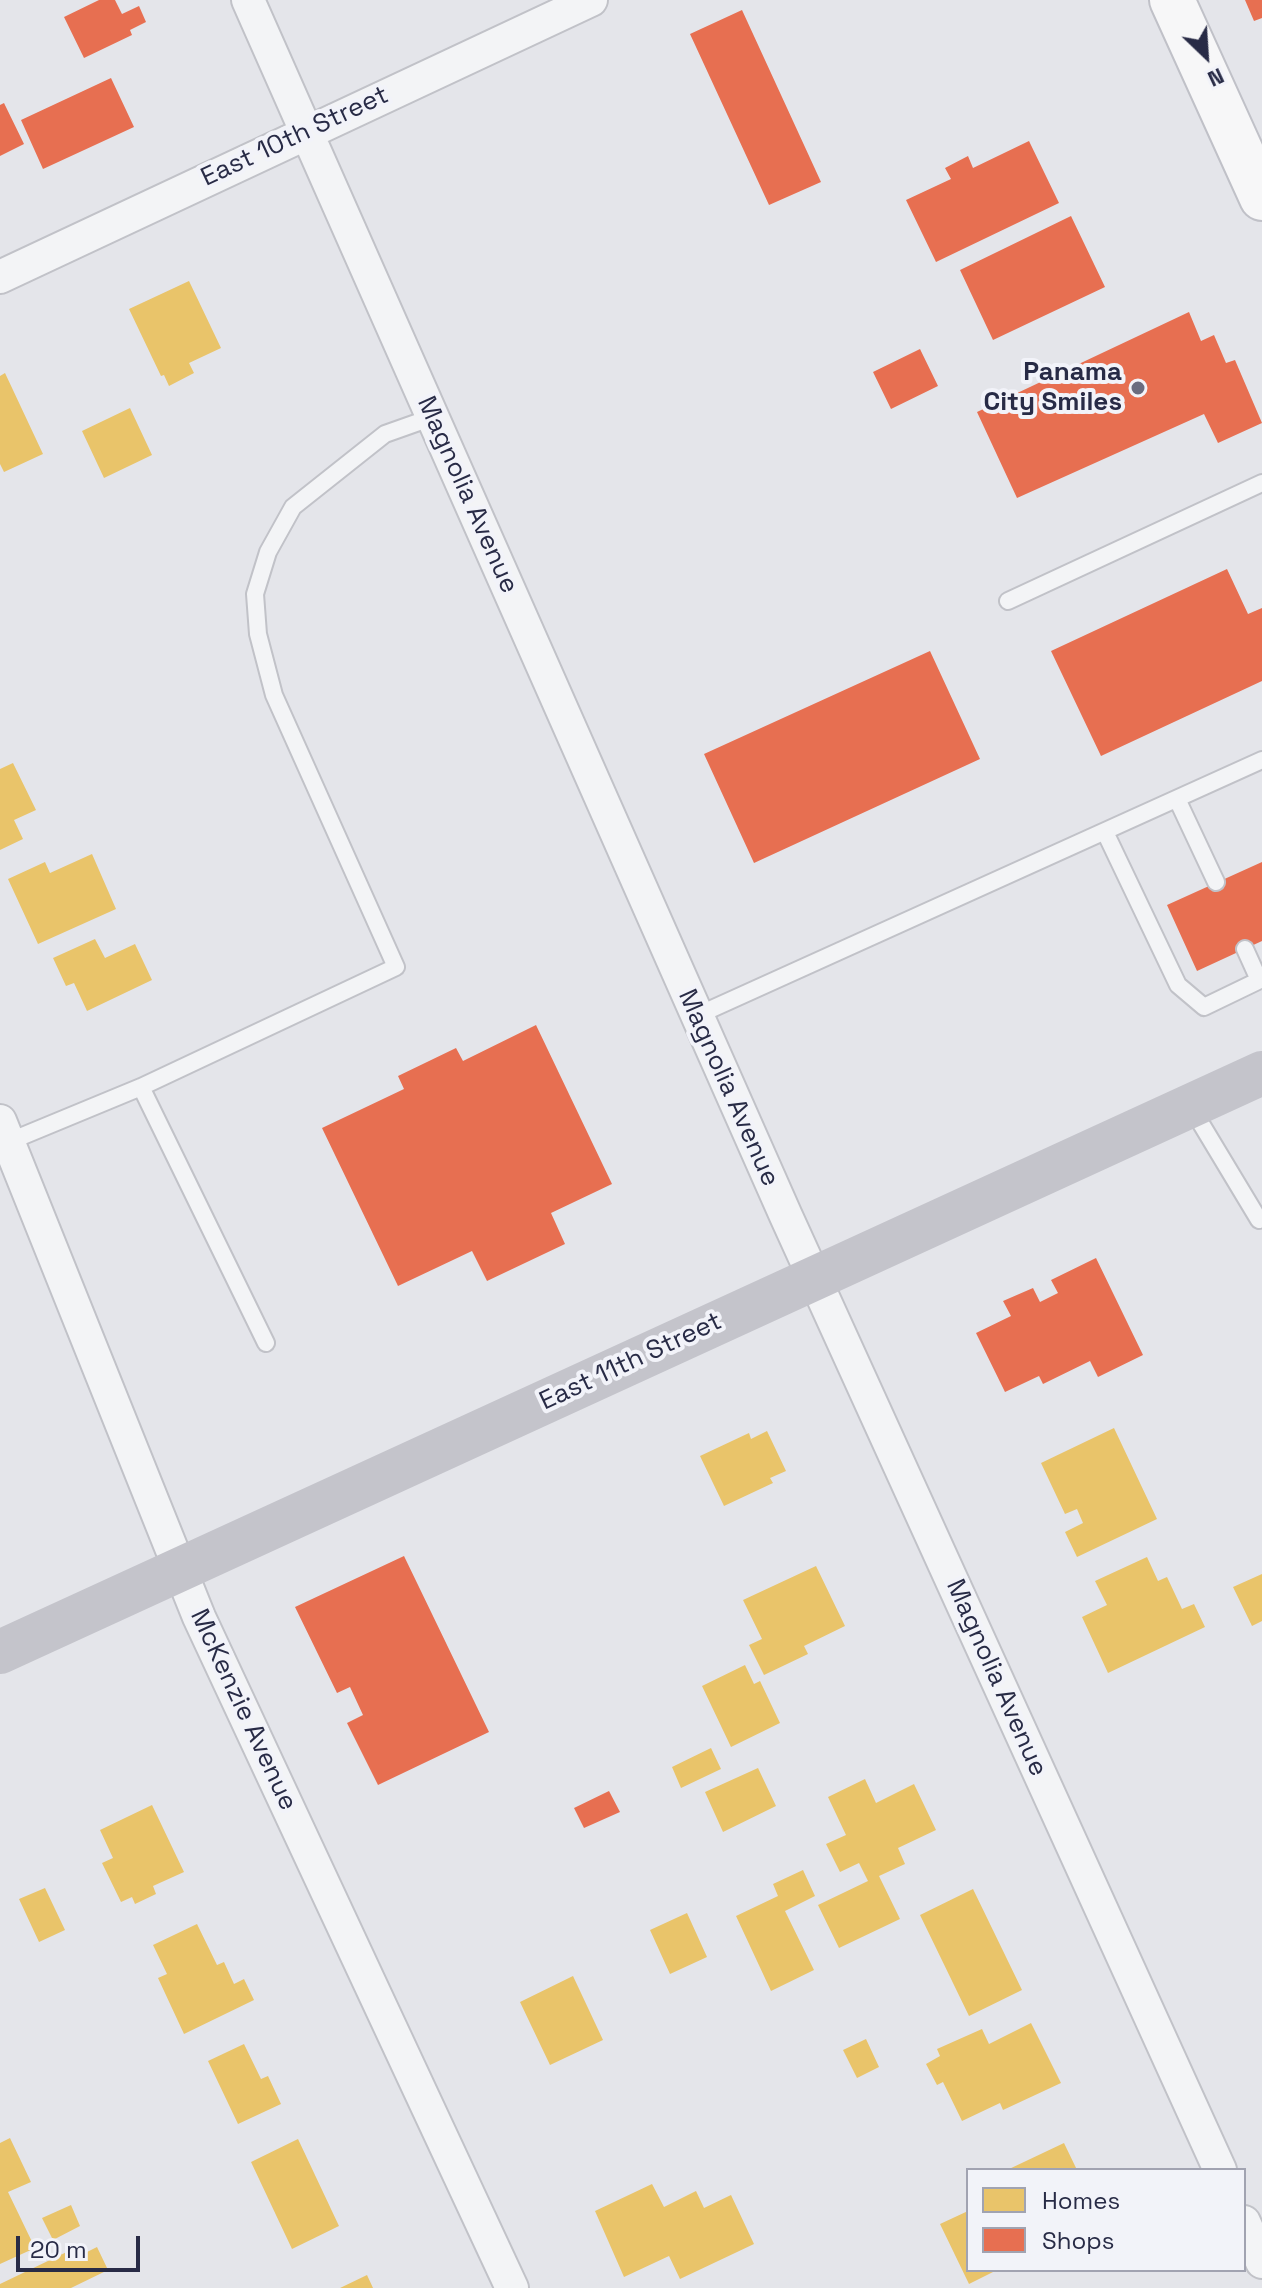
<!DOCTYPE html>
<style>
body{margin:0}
#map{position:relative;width:1262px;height:2288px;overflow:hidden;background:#e4e5ea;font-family:"Space Grotesk",sans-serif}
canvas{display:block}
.legend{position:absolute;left:966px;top:2168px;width:280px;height:104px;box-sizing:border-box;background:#f2f3f9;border:2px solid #a1a3b1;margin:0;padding:10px 14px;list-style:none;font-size:24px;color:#282b46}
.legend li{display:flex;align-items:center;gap:16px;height:40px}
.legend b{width:40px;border:2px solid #a1a3b1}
.north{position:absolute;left:1166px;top:16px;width:80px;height:80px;-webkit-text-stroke:6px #f2f3f9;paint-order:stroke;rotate:155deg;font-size:22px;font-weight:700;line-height:32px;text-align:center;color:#282b46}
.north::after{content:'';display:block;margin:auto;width:28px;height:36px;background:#282b46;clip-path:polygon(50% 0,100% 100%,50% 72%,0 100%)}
.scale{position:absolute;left:16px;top:2236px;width:124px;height:36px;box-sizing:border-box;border:4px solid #282b46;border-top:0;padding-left:10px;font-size:24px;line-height:28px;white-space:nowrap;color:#282b46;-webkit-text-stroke:6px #f2f3f9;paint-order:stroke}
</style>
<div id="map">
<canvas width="1262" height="2288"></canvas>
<ul class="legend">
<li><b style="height:22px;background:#e9c46a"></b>Homes</li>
<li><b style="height:22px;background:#e76f51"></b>Shops</li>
</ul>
<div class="north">N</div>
<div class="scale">20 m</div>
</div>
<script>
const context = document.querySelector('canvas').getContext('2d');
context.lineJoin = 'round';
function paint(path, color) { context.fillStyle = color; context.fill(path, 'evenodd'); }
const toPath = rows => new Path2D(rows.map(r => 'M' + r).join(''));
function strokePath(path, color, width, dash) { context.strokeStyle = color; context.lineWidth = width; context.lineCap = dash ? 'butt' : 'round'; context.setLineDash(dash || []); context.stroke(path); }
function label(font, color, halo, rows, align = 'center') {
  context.font = font + ' "Space Grotesk",sans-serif'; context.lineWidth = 8; context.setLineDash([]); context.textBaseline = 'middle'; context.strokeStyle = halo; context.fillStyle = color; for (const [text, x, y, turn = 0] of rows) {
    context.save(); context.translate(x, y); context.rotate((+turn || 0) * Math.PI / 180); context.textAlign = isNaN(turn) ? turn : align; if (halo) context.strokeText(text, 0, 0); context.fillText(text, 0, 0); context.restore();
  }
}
const homes = toPath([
 [189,281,221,348,189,363,194,373,169,386,164,375,161,376,129,309],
 [5,373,43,454,4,472,0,464,0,376],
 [130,408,152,455,104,478,82,431],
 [13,763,36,810,14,820,23,839,0,850,0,769],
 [92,854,116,909,38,944,8,879,45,862,50,873],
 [95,939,105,958,135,944,152,980,87,1011,74,983,66,986,53,958],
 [1114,1428,1157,1519,1077,1557,1065,1532,1083,1523,1077,1509,1065,1514,1041,1463],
 [767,1431,786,1471,770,1478,773,1483,724,1506,700,1456,749,1433,751,1439],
 [1147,1557,1158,1581,1167,1577,1182,1609,1194,1604,1205,1627,1108,1673,1082,1617,1107,1605,1095,1581],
 [816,1566,845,1626,804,1646,808,1654,764,1675,749,1645,762,1639,743,1600],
 [1262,1574,1262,1621,1252,1626,1233,1587],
 [745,1665,754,1684,760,1681,780,1723,731,1747,702,1686],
 [711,1748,721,1769,681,1788,672,1767],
 [758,1768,776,1806,723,1832,705,1792],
 [865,1779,876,1803,914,1784,936,1830,898,1848,905,1864,879,1876,900,1919,839,1948,818,1905,868,1881,859,1863,840,1872,826,1844,846,1835,828,1797],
 [152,1805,184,1872,153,1886,156,1894,135,1904,132,1897,121,1902,102,1863,113,1858,100,1830],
 [803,1870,815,1896,785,1911,814,1970,771,1991,736,1916,778,1896,773,1884],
 [45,1888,65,1930,39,1942,19,1899],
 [973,1889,1022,1990,969,2016,920,1915],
 [687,1913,707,1957,670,1974,650,1930],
 [197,1924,217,1965,224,1962,234,1984,244,1979,254,2000,184,2034,158,1978,167,1974,153,1945],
 [573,1976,603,2040,550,2065,520,2002],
 [1031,2023,1061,2083,1003,2110,1000,2103,962,2121,943,2082,937,2085,926,2064,940,2056,937,2049,982,2029,989,2044],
 [866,2039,879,2067,857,2078,843,2050],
 [244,2044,261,2079,268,2076,281,2104,238,2124,208,2061],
 [10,2138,31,2182,8,2192,35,2248,0,2264,0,2143],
 [298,2139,339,2226,292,2249,251,2162],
 [1064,2143,1077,2170,1007,2170],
 [652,2184,664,2207,696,2191,704,2208,731,2195,754,2244,680,2279,669,2256,624,2277,595,2211],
 [71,2205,80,2226,53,2240,42,2218],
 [968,2211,968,2270,997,2270,969,2284,940,2224],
 [97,2247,108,2270,71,2288,0,2288,0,2284,75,2248,79,2256],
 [367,2275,373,2288,340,2288]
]);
const shops = toPath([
 [99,0,115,0,122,14,139,6,146,22,130,30,132,35,84,58,64,17],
 [1245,0,1262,0,1262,18,1254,21],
 [742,10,821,182,769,205,690,34],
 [111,78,134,127,43,169,21,120],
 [4,103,24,144,0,156,0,105],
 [1029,141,1059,203,936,262,906,200,951,179,945,168,968,156,973,168],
 [1071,216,1105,287,993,340,960,270],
 [1189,312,1201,341,1214,335,1226,363,1235,360,1262,423,1218,443,1204,414,1017,498,977,412],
 [920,349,938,386,891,409,873,372],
 [1227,569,1248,614,1262,608,1262,681,1101,756,1051,651],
 [930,651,980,759,754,863,704,754],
 [1262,862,1262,941,1197,971,1167,905],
 [536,1025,612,1184,551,1213,565,1244,487,1281,472,1251,398,1286,322,1128,404,1089,398,1076,456,1048,463,1061],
 [1096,1258,1143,1355,1098,1377,1090,1361,1043,1384,1039,1376,1005,1392,976,1333,1011,1316,1003,1301,1033,1288,1040,1302,1058,1293,1051,1280],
 [404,1556,489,1732,378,1785,347,1723,363,1715,350,1687,337,1693,295,1607],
 [609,1791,620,1812,584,1828,574,1808]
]);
const lane = toPath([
 [1008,601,1262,483],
 [1177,799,1216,882],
 [1105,832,1178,985,1204,1007,1262,979],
 [1245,949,1259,980],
 [696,1016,1262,760],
 [141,1087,266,1343],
 [1191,1107,1259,1220,1262,1218],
 [8,1142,141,1087,396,967,274,695,258,634,255,594,268,552,293,507,385,434,433,417]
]);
const street = toPath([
 [248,0,786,1216,1220,2170],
 [0,277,591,0],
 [0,1121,199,1617,512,2288],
 [1244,2222,1262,2262]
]);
const secondary = toPath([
 [0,1652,1262,1073]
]);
const primary = toPath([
 [1172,0,1262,198]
]);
const markers = [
 [1138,388,8,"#6a6c7f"]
];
const streetNames = [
 ["East 10th Street",295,137,-25],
 ["Magnolia Avenue",467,495,66],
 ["Magnolia Avenue",728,1088,66],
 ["East 11th Street",631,1362,-25],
 ["Magnolia Avenue",996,1678,66],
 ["McKenzie Avenue",243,1710,65]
];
const poiNames = [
 ["Panama",1122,373],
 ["City Smiles",1122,403]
];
paint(homes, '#e9c46a');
paint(shops, '#e76f51');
strokePath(lane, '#c1c2c8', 20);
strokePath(street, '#c1c2c8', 36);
strokePath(primary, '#c0c1c8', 48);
strokePath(lane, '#f3f4f6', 16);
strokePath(street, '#f3f4f6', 32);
strokePath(secondary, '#c4c4cb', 44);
strokePath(primary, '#f7f7f8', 44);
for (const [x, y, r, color] of markers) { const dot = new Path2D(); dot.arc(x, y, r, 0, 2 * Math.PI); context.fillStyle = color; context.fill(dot); strokePath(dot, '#f2f3f9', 3); }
label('26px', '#282b46', '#f2f3f9', streetNames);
label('bold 26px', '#282b46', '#f2f3f9', poiNames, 'right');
</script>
